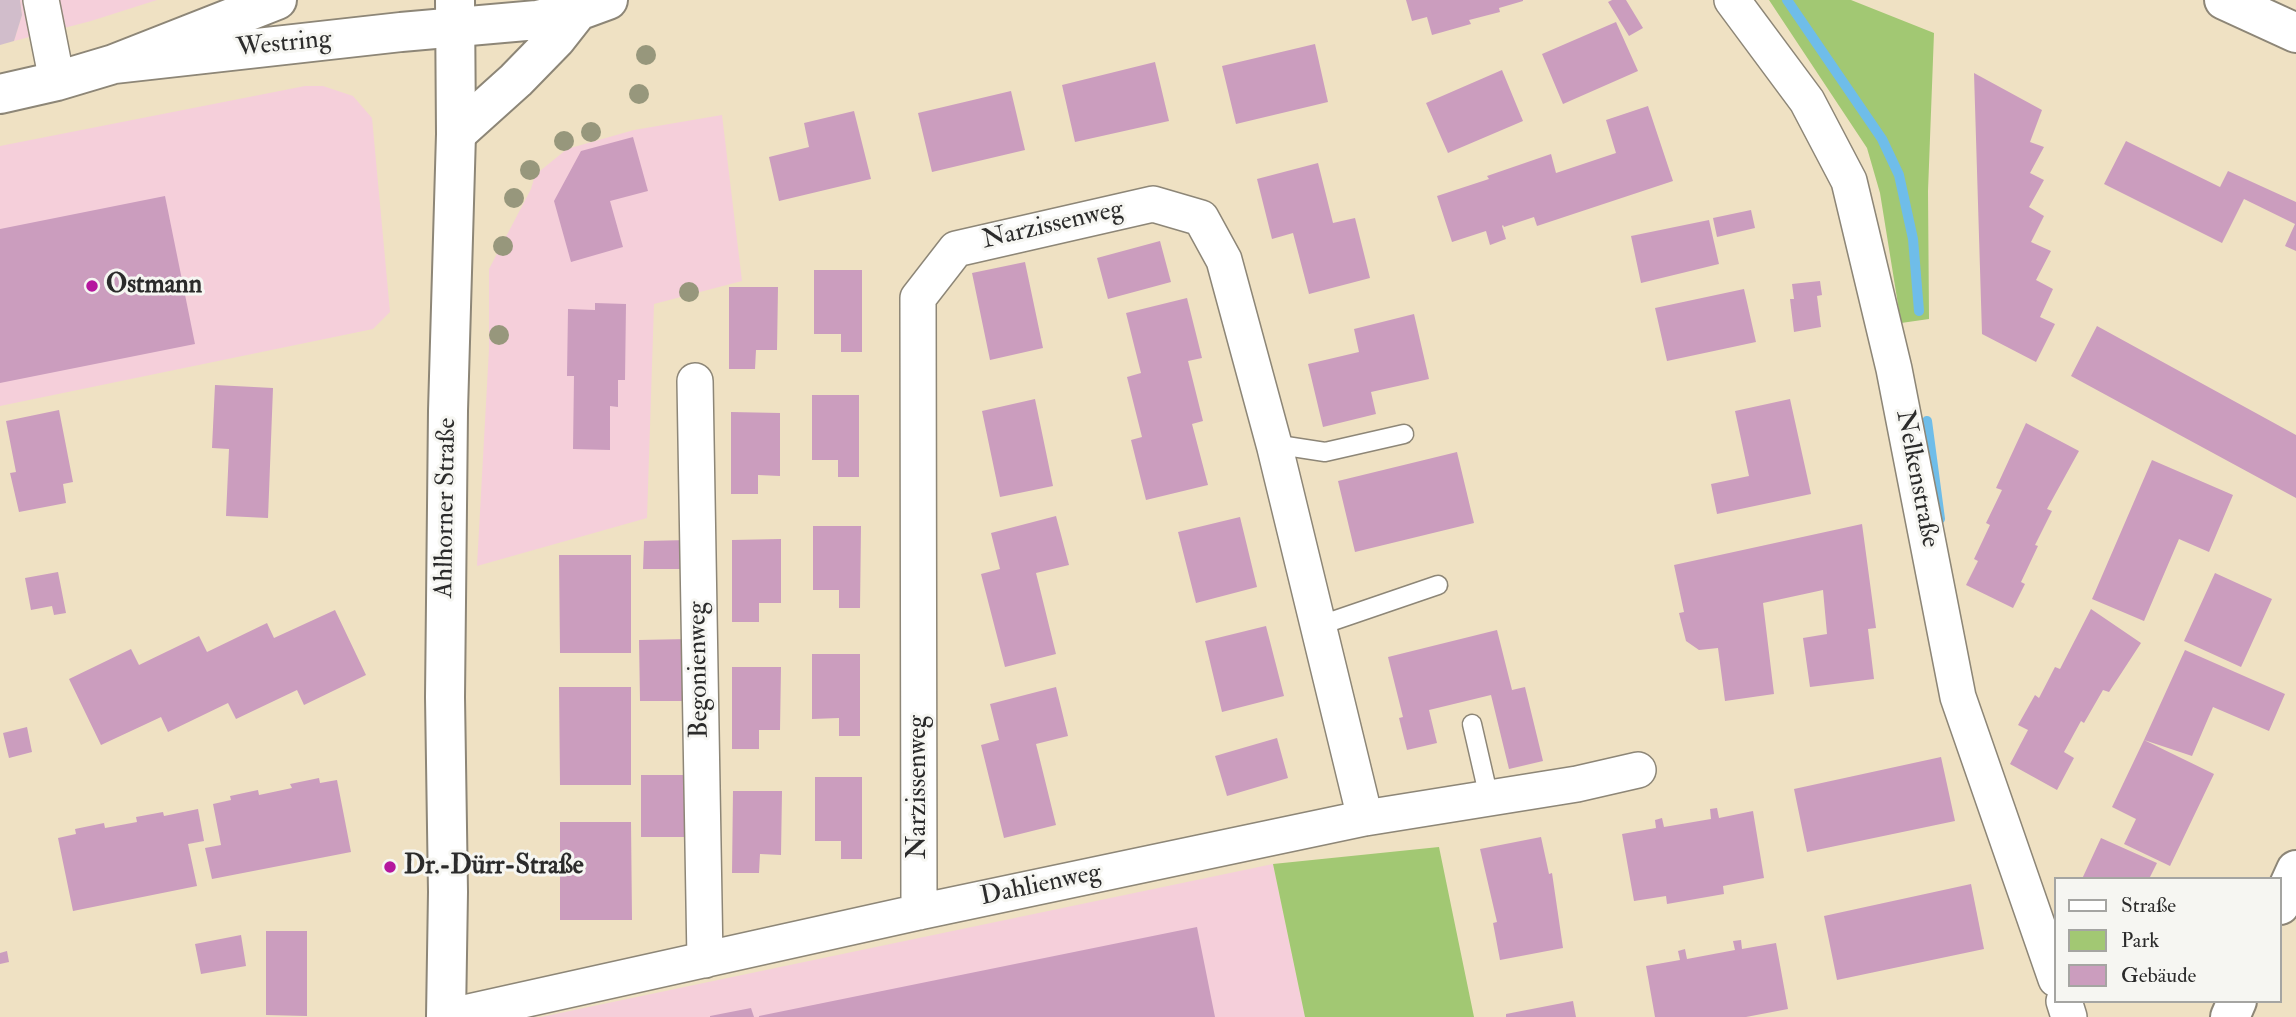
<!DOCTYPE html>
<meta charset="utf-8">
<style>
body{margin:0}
#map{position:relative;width:2296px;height:1017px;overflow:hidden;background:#efe1c3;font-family:"IM FELL Double Pica",serif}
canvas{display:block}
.legend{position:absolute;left:2054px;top:877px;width:228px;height:126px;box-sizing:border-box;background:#f6f6f2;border:2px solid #a5a5a2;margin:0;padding:9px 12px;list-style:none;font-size:21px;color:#2b2b2b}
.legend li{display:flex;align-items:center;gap:14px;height:35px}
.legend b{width:35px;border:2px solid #a5a5a2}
</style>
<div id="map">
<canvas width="2296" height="1017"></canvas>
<ul class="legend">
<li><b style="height:9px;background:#fff"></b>Straße</li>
<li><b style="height:19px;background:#a2c873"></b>Park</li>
<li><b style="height:19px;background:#cb9dbe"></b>Gebäude</li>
</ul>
</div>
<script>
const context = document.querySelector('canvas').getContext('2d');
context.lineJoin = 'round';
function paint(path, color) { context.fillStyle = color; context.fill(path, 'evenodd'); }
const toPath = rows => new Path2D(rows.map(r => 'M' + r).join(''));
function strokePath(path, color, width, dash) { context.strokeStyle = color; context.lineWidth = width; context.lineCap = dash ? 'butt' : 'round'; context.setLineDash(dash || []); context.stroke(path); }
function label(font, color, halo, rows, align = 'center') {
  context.font = font + ' "IM FELL Double Pica",serif'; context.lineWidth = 6; context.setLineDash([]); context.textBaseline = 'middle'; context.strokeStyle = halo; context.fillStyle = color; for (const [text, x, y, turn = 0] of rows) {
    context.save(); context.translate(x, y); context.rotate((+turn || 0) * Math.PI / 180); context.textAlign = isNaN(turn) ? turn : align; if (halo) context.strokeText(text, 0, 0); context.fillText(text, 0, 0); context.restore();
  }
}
const built = toPath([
 [20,0,157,0,91,21,14,41,22,15],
 [305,86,323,86,353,96,372,118,390,312,373,329,0,406,0,146],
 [722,115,742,281,654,304,647,518,477,566,489,349,489,269,531,189,535,175,567,149,634,130],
 [1273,864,1305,1017,541,1017]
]);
const industrial = toPath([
 [0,0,20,0,22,15,14,41,0,45]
]);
const green = toPath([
 [1769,0,1851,0,1934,33,1928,191,1929,319,1901,323,1880,193,1867,148],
 [1439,847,1474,1017,1305,1017,1273,864]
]);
const stream = toPath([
 [1787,0,1882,139,1899,175,1913,239,1919,311],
 [1927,421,1940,519]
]);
const building = toPath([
 [1406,0,1523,0,1523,1,1499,8,1500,12,1469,20,1471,24,1432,35,1427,17,1412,21],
 [1612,0,1626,0,1643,28,1629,36,1608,2],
 [1616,22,1638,71,1563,104,1542,54],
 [1315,44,1328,102,1236,124,1222,66],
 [1155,62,1169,121,1075,142,1062,85],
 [1502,70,1523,121,1448,153,1426,103],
 [1974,73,2042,110,2030,142,2044,147,2030,173,2044,180,2029,207,2044,216,2031,242,2051,251,2036,280,2053,289,2040,317,2055,324,2036,362,1982,334],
 [1011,91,1025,150,932,172,918,113],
 [1648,106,1673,181,1537,226,1534,217,1504,227,1503,225,1502,226,1506,239,1490,245,1486,231,1452,242,1437,196,1489,179,1487,176,1551,154,1556,173,1616,153,1606,120],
 [854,111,871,179,779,201,769,157,809,147,804,123],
 [633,137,648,191,610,201,623,247,571,262,554,201,581,151],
 [2126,141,2220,187,2228,171,2296,202,2296,251,2285,246,2295,224,2244,199,2222,243,2104,184],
 [1318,163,1333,223,1355,218,1370,278,1309,294,1293,233,1272,239,1257,179],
 [165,196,195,344,0,383,0,229],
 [1751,210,1755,228,1717,237,1713,218],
 [1709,220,1719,264,1641,283,1631,236],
 [1160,241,1171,282,1108,299,1097,258],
 [1025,262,1043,348,990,360,972,273],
 [814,270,862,270,862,352,841,352,841,334,814,334],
 [1820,281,1822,295,1817,296,1821,327,1794,332,1790,299,1794,299,1792,284],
 [729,287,778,287,777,350,756,350,755,369,729,369],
 [1744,289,1756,342,1667,361,1655,308],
 [1187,298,1202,358,1188,361,1203,421,1192,424,1208,485,1146,500,1131,440,1142,437,1127,377,1141,373,1126,313],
 [595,303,626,304,625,380,618,380,618,407,610,406,610,450,573,449,574,376,567,376,568,309,595,310],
 [1414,314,1429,379,1371,392,1376,414,1323,427,1308,364,1359,352,1354,329],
 [2097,326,2296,435,2296,498,2071,376],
 [215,385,273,388,268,518,226,516,229,449,212,448],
 [812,395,859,395,859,477,838,477,838,460,812,460],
 [1035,399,1053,486,1000,497,982,411],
 [1790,399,1811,494,1717,514,1711,484,1749,476,1735,411],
 [59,410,73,482,63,484,66,503,19,512,10,473,16,472,6,421],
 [731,412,780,413,780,476,758,475,758,494,731,494],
 [2026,423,2079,451,2047,509,2052,511,2035,545,2038,546,2021,582,2025,584,2013,608,1966,585,1978,561,1974,559,1990,525,1986,523,2002,490,1996,488],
 [1457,452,1474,523,1355,552,1338,481],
 [2152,460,2233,495,2209,552,2179,539,2144,621,2092,599],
 [1056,516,1069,565,1036,573,1056,654,1005,667,981,574,1000,569,991,533],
 [1240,517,1257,587,1196,603,1178,532],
 [1862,524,1876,628,1868,629,1874,679,1810,687,1803,638,1827,634,1823,590,1763,603,1774,694,1725,701,1718,648,1699,650,1686,641,1679,613,1684,612,1674,565],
 [813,526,861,526,860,608,839,608,839,590,813,590],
 [781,539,781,603,759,603,759,622,732,622,732,540],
 [689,540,690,569,643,569,644,541],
 [559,555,631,555,631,653,560,653],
 [58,572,66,613,54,615,52,606,31,610,25,578],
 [2215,573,2272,599,2241,667,2184,641],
 [2091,609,2141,643,2109,692,2103,690,2084,723,2081,721,2064,752,2074,758,2057,790,2010,764,2028,730,2018,725,2035,695,2039,698,2055,667,2060,669],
 [335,610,366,675,304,705,297,690,236,719,228,703,168,732,161,717,101,745,69,679,131,649,139,665,199,636,207,652,267,623,274,638],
 [1266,626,1284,696,1222,712,1205,641],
 [1497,630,1512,690,1525,687,1543,761,1509,769,1491,695,1429,710,1437,743,1407,750,1399,718,1403,717,1388,657],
 [688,639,688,701,640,701,639,640],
 [2185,650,2285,694,2269,731,2213,707,2192,756,2144,740],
 [812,654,860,654,860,736,839,736,839,718,812,719],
 [732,667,781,667,780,730,759,730,759,749,732,749],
 [559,687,631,687,631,785,560,785],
 [1056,687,1068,736,1036,744,1056,825,1004,838,981,745,999,740,990,704],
 [27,727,32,752,9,758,3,733],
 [1277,738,1288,778,1227,796,1215,756],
 [2144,740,2214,774,2170,866,2124,844,2136,819,2112,807],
 [1941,757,1955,821,1807,852,1794,789],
 [641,775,689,775,689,837,641,837],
 [815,777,862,777,862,859,841,859,841,841,815,841],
 [319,778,320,783,337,780,351,852,212,879,205,848,221,845,213,804,231,800,230,796,258,790,259,795,292,788,290,784],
 [733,791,782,791,781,855,760,854,759,873,732,873],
 [1717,808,1719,818,1753,811,1764,878,1723,886,1724,894,1667,904,1666,896,1634,901,1622,834,1656,828,1655,820,1662,818,1664,827,1711,819,1710,809],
 [198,809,204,841,188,844,197,886,73,911,58,838,76,834,75,829,104,823,105,828,137,822,136,817,163,812,164,816],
 [560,822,631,822,632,920,560,920],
 [1541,837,1549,874,1552,873,1563,948,1500,960,1493,923,1497,922,1480,849],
 [2101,838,2157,863,2149,879,2082,879],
 [1971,884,1984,949,1837,980,1824,916],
 [1197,927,1215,1017,759,1017,759,1016],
 [266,931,307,931,307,1016,266,1015],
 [241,935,246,966,201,974,195,944],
 [1741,940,1742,949,1776,943,1788,1009,1746,1017,1655,1017,1646,966,1680,960,1678,951,1685,949,1687,959,1735,950,1733,941],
 [7,951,9,962,0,964,0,953],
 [1573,1001,1576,1017,1506,1017,1506,1014],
 [751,1008,754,1017,710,1017,710,1016]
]);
const service = toPath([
 [1273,444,1325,452,1404,434],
 [1318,626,1438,585],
 [1472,724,1489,798]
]);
const minor = toPath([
 [41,0,57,81],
 [1732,0,1807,101,1849,181,1894,369,1958,697,2056,979],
 [695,381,705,960],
 [919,912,918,298,956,249,1153,204,1201,218,1224,260,1275,448,1365,818],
 [2064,1001,2069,1017],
 [446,1017,919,912,1365,818,1577,784,1638,770]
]);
const tertiary = toPath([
 [2280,905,2296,870],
 [446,1017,448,892,445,697,448,411,456,134,455,0],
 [2230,1017,2237,1001]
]);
const secondary = toPath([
 [2224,0,2296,33],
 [114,64,401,32,537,20,578,11,608,0],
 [0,94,57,81,114,64,277,0],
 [456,134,516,80,556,39,578,11]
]);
const trees = [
 [646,55],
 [639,94],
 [591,132],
 [564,141],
 [530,170],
 [514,198],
 [503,246],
 [689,292],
 [499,335]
];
const markers = [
 [92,286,7,"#b5179e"],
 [390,867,7,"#b5179e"]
];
const streetNames = [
 ["Westring",284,45,-6],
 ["Narzissenweg",1053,226,-13],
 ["Nelkenstraße",1916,479,79],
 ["Ahlhorner Straße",447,508,-89],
 ["Begonienweg",700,670,-91],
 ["Narzissenweg",919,787,-90],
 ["Dahlienweg",1041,886,-12]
];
const poiNames = [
 ["Ostmann",106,286],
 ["Dr.-Dürr-Straße",404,867]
];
paint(built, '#f5cfda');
paint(industrial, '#d1bdcb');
paint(green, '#a2c873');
strokePath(stream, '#6fbde9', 10);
paint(building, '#cb9dbe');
strokePath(service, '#8d8677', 21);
strokePath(minor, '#8d8677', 38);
strokePath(tertiary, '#8d8677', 42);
strokePath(secondary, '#8d8677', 42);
strokePath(service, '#fff', 18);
strokePath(minor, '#fff', 35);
strokePath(tertiary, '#fff', 38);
strokePath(secondary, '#fff', 38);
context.fillStyle = '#97977c';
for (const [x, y] of trees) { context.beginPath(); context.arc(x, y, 10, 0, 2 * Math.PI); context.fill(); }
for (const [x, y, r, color] of markers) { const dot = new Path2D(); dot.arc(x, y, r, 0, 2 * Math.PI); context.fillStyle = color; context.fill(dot); strokePath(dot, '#f6f6f2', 2.5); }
label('26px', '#2b2b2b', '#f6f6f2', streetNames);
label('bold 26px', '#2b2b2b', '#f6f6f2', poiNames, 'left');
</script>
